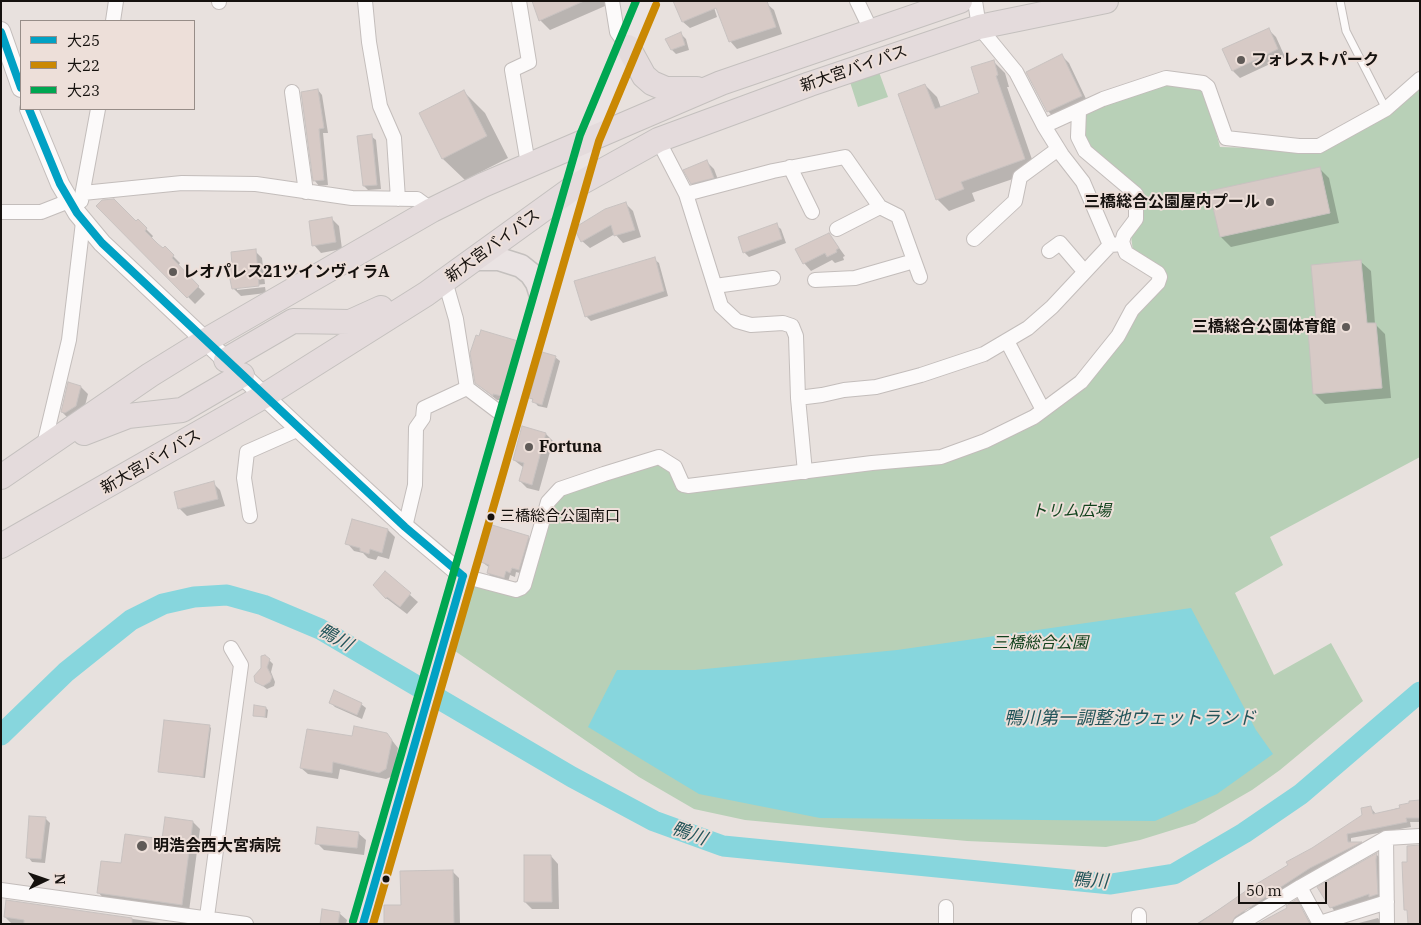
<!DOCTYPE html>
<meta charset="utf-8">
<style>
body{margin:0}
#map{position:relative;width:1421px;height:925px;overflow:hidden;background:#e8e1de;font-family:"IBM Plex Serif","Noto Sans JP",serif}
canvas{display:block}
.frame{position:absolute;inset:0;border:2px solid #15110e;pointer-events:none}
.legend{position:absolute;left:20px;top:20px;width:175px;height:90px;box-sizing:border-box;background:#eddfd9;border:1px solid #978d88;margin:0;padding:6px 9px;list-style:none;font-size:15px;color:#15110e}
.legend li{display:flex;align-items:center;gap:10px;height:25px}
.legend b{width:25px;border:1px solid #978d88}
.north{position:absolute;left:20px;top:855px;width:50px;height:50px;-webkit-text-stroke:4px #eddfd9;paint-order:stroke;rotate:87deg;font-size:14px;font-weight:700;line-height:20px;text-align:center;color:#15110e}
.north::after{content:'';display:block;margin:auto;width:18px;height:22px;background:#15110e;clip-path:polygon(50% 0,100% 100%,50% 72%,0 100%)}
.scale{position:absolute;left:1238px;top:882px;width:89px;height:22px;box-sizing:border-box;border:2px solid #15110e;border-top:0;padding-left:6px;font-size:15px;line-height:18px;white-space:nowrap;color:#15110e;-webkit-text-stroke:4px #eddfd9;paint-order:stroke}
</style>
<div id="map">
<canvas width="1421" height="925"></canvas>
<div class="frame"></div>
<ul class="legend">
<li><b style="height:6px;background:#01a1c4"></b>大25</li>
<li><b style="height:6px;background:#ca8803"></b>大22</li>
<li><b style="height:6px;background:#00a651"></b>大23</li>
</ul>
<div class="north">N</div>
<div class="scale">50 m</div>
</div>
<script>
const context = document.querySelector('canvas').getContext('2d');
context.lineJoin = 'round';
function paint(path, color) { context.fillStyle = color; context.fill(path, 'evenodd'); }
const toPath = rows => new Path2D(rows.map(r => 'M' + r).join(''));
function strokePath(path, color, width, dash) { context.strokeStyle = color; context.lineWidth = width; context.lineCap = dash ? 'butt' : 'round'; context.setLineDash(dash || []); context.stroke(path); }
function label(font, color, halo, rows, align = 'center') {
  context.font = font + ' "IBM Plex Serif","Noto Sans JP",serif'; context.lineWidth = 4; context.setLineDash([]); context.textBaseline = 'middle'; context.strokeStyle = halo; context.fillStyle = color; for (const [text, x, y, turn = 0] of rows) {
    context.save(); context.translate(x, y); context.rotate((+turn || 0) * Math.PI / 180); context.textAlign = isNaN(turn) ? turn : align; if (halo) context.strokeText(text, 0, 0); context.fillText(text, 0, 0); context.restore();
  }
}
const green = toPath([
 [879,72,888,97,858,107,850,82],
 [1165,82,1200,87,1205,91,1220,147,1322,150,1396,110,1402,99,1420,86,1420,457,1270,537,1283,565,1235,593,1274,675,1331,643,1363,701,1280,770,1252,790,1195,823,1140,840,1106,847,967,841,745,820,694,809,639,777,455,651,474,583,516,593,552,505,567,492,660,463,673,469,677,484,942,463,977,451,1044,417,1084,387,1116,350,1135,312,1160,284,1133,251,1131,236,1142,194,1088,147,1084,137,1085,117,1091,110]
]);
const water = toPath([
 [1191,608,1256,730,1273,754,1217,794,1155,821,820,818,699,794,588,727,617,670,695,670,897,650]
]);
const shadow = toPath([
 [533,1,611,1,612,3,550,30,540,20],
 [712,1,717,17,690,28,683,22],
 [766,3,774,10,782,34,737,49,730,41],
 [1269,30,1276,37,1285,57,1240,78,1233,71,1224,50],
 [681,34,686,39,689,50,676,54,672,50],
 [1062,56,1069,63,1088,103,1055,119,1048,111],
 [994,62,1005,73,1009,87,1007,87,1036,171,972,193,975,201,949,211,937,199,925,85,937,97,941,108,981,94],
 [318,90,322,95,328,133,323,133,328,185,319,186,315,181],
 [464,92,485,113,508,158,465,180,443,159,421,114],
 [371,136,376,140,381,189,368,190,364,186],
 [707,162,714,169,720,185,699,190,692,183],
 [1319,168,1329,178,1339,223,1231,247,1221,237],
 [625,203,633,211,641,237,623,243,615,234,590,248,582,241],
 [98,206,136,223,138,221,153,236,151,239,163,250,165,248,180,263,178,266,205,294,195,304],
 [332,219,339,226,342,249,321,253,314,245],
 [776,225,781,229,786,243,749,257,744,252],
 [829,234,845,256,843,257,844,260,835,263,832,260,811,271,804,263],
 [255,251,262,258,265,284,237,287,237,290,265,287,266,293,241,296,233,288,234,266],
 [654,259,659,263,668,296,591,321,586,316],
 [1361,262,1371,271,1375,324,1385,334,1391,398,1325,404,1315,394,1318,331],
 [517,343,522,347,506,400,497,400,476,383],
 [555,357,560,361,547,408,538,406,530,397],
 [81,387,88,394,83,413,69,419,62,412],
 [546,434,553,441,539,491,527,488,520,481,524,468,514,460],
 [213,483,220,490,225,506,187,516,180,509],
 [353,521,388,530,395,537,389,559,378,556,376,560,368,558,363,553,354,551,347,543],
 [528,537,533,542,524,574,516,572,515,577,510,575,508,582,493,578,488,573,490,568,482,562],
 [385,573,418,602,407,614,386,598],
 [269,660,273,664,271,672,275,682,274,686,267,689,256,681],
 [330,702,361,704,366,708,362,719,335,707],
 [266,708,268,710,267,718,255,715],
 [209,726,211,728,205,778,159,771],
 [387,734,398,748,393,776,386,779,340,769,338,779,308,774,301,768,353,738],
 [1420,802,1420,822,1410,822,1411,827,1351,838,1351,843,1361,843,1365,847,1253,913,1244,901,1245,918,1239,924,1196,924,1289,865,1363,816,1371,808,1376,814],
 [30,817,46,819,50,823,45,863,32,862,28,857],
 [193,822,200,829,189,911,105,900,98,892,122,865],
 [358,833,366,840,364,855,324,850,317,843],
 [1377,855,1381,859,1382,899,1375,900,1373,899,1335,912,1319,888],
 [551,856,558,864,559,909,532,909,525,902],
 [452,871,459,878,460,924,396,924,402,906],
 [7,901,168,924,12,924,5,917],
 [1297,901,1311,924,1260,924,1289,908],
 [339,913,347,920,346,924,322,924],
 [1378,918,1382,924,1355,924]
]);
const river = toPath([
 [1,735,66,672,131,620,163,604,194,597,227,595,263,605,320,629,572,777,654,821,723,846,1111,884,1174,874,1244,833,1301,794,1420,692]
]);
const building = toPath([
 [532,1,584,1,539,21,532,1],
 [673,1,767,1,776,27,729,42,716,8,682,22,673,1],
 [1269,28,1278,49,1232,71,1222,49,1269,28],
 [681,32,685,45,671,50,665,39,681,32],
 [1062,54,1082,96,1047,112,1026,72,1062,54],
 [994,60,998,75,996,76,1025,159,961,182,964,189,936,200,898,94,925,84,935,109,979,93,971,67,994,60],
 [318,89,324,128,319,129,324,180,313,181,301,92,318,89],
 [464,90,487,136,442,159,419,113,464,90],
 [372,134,377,185,363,186,357,136,372,134],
 [707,160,714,178,691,184,683,170,707,160],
 [1320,167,1330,213,1220,237,1209,191,1320,167],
 [114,199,136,221,138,219,147,228,145,231,158,244,163,248,165,246,174,255,172,258,199,286,187,298,96,206,102,200,114,199],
 [626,202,635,230,614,236,611,225,581,242,576,232,579,225,605,209,626,202],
 [332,217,336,242,312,246,309,221,332,217],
 [777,223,782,239,743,253,738,237,777,223],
 [829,233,839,248,836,250,837,252,827,257,825,253,803,264,795,249,829,233],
 [256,249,259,286,232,289,227,265,232,265,231,252,256,249],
 [655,257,664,291,585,317,574,281,655,257],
 [1361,260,1367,323,1376,323,1382,388,1313,394,1308,330,1317,330,1311,265,1361,260],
 [481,330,518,341,502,396,493,394,493,396,475,383,470,353,476,335,479,336,481,330],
 [542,352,556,356,542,405,532,402,533,399,529,398,542,352],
 [68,382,81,386,76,406,65,413,61,412,68,382],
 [522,426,546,433,532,485,519,481,524,463,513,460,522,426],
 [214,481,218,499,178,509,174,492,214,481],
 [352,519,388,529,382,553,370,549,369,554,360,551,360,548,345,544,352,519],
 [492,525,529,536,519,570,512,568,510,573,506,571,504,578,487,573,489,565,481,562,492,525],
 [385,571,411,593,400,607,387,597,386,599,373,585,385,571],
 [265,655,270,659,267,667,272,677,270,682,263,686,255,682,254,676,261,668,261,656,265,655],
 [334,690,362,703,357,715,329,703,334,690],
 [254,705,266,707,265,717,253,716,254,705],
 [164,720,210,725,203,777,158,772,164,720],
 [354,726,387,733,392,740,386,769,379,773,333,762,332,773,300,768,307,729,352,736,354,726],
 [1420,800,1420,818,1406,818,1407,822,1347,834,1348,842,1362,842,1310,868,1235,917,1231,924,1198,924,1253,886,1288,865,1286,862,1312,848,1362,815,1361,808,1371,806,1373,814,1400,808,1399,805,1409,803,1409,801,1420,800],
 [29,816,46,817,41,859,26,858,29,816],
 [165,817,193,821,182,905,97,893,101,861,121,863,125,834,162,839,165,817],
 [317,827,359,832,357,848,315,844,317,827],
 [1420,845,1420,924,1408,924,1407,910,1404,910,1402,862,1407,862,1407,846,1420,845],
 [1377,853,1376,860,1378,894,1369,897,1369,894,1330,908,1317,887,1377,853],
 [524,855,551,855,552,902,524,902,524,855],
 [453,870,454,924,384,924,384,905,401,905,400,871,453,870],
 [1297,899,1310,924,1257,924,1287,908,1286,906,1297,899],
 [6,900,132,918,132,924,24,924,24,920,4,917,6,900],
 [322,909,340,912,338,924,320,924,322,909]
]);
const service = toPath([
 [1340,1,1346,31,1386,109]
]);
const minor = toPath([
 [219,1,219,2],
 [365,1,369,42,380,106,394,138,398,199],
 [519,1,529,62,512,70,528,164],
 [612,1,617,32,628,47],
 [857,1,871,30],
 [975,1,979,27,1016,72,1044,126,1062,155,1083,182,1110,245],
 [113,21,116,1],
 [292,92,306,192],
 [1044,126,1103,99,1166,78,1203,83,1208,87,1226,138,1299,146,1319,146,1386,109,1420,79],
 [658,140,686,194,721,306,737,321,751,325,783,323,792,326,796,336,798,398,805,472],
 [790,167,812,212],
 [83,193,182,183,256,184,352,198,417,199,432,210],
 [686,194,773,171,845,157,880,207,898,216,920,277],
 [81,201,98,109],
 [1,212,41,212,69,201],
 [837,229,880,207],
 [974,239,1015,201,1020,177,1058,149],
 [1049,251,1060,243,1084,271],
 [815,280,855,278,914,261],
 [445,281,456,319,467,388,508,419],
 [715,286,773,278],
 [1007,341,1043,410],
 [798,398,822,395,844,390,876,387,921,375,984,354,1028,328,1052,307,1110,245,1123,244],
 [43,449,69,340,83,222],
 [250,516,244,478,247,452,299,429],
 [405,527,415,485,416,428,423,418,424,408,467,388],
 [463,576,516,590,521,588,524,585,548,502,560,489,604,474,659,457,675,467,683,485,688,486,872,463,941,457,985,441,1034,417,1081,382,1118,336,1132,310,1158,283,1160,277,1158,273,1126,253,1122,242,1124,235,1136,219,1136,194,1085,151,1078,137,1079,111],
 [1386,838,1387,924],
 [1300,887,1320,924],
 [1,890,246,924],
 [1139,915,1139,924],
 [1320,923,1387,902],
 [206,924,241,665,231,648],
 [946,924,946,907],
 [1240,924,1300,887,1386,838,1420,836]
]);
const tertiary = toPath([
 [1,31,21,88],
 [29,109,60,184,77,213,102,243,299,429,405,527,463,576]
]);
const primary = toPath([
 [475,259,499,259,521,266,531,274,537,283,543,302],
 [363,924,590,138,647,1]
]);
const trunk = toPath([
 [628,47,644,76,652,83,666,89,697,89],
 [226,360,293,321,350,322,381,308],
 [84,433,128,416,182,410,242,375],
 [1,477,150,375,205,341,432,210,483,185,721,83,960,1],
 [1,546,264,396,426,294,577,185,658,140,810,84,979,27,1106,1]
]);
const bus1 = toPath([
 [1,32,21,88],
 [29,109,60,184,77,213,102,243,405,527,463,576],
 [363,924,463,576]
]);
const bus2 = toPath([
 [373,924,599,141,656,5]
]);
const bus3 = toPath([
 [353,921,580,135,636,1]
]);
const markers = [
 [1241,60,5,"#5f5a57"],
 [1270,202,5,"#5f5a57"],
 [173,272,5,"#5f5a57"],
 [1346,327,5,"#5f5a57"],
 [529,447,5,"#5f5a57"],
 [491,517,4.5,"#15110e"],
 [142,846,6,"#5f5a57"],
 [386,879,4.5,"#15110e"]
];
const busNames = [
 ["三橋総合公園南口",500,517]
];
const poiNames = [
 ["フォレストパーク",1251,60],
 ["三橋総合公園屋内プール",1260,202,"right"],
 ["レオパレス21ツインヴィラA",183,272],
 ["三橋総合公園体育館",1336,327,"right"],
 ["Fortuna",539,447],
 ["明浩会西大宮病院",153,846]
];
const streetNames = [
 ["新大宮バイパス",854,69,-19],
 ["新大宮バイパス",493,246,-36],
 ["新大宮バイパス",151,462,-30]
];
const parkNames = [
 ["トリム広場",1071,511],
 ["三橋総合公園",1040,643]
];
const waterNames = [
 ["鴨川",335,638,29],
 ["鴨川第一調整池ウェットランド",1130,719],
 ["鴨川",689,834,20],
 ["鴨川",1090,881,4]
];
paint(green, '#b8d0b7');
paint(water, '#87d6dd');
paint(shadow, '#0003');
strokePath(river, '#87d6dd', 21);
paint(building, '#d7cac6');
strokePath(building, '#c8c2c0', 1);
strokePath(service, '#c3bdbb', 9);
strokePath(minor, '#c3bdbb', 16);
strokePath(tertiary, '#c3bdbb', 20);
strokePath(primary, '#c4c0be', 25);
strokePath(trunk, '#c4c0be', 26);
strokePath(service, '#fcfafa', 7);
strokePath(minor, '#fcfafa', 14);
strokePath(tertiary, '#fcfafa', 18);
strokePath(primary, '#eae3e3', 22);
strokePath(trunk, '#e4dbdc', 24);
strokePath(bus1, '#01a1c4', 8);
strokePath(bus2, '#ca8803', 8);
strokePath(bus3, '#00a651', 8);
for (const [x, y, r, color] of markers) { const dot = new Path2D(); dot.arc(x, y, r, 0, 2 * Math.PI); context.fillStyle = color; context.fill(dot); strokePath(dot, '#eddfd9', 2); }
label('15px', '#15110e', '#eddfd9', busNames, 'left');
label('bold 16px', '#15110e', '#eddfd9', poiNames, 'left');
label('16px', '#15110e', '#eddfd9', streetNames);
label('italic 16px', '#12421d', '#eddfd9', parkNames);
label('italic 18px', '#23555a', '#eddfd9', waterNames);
</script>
